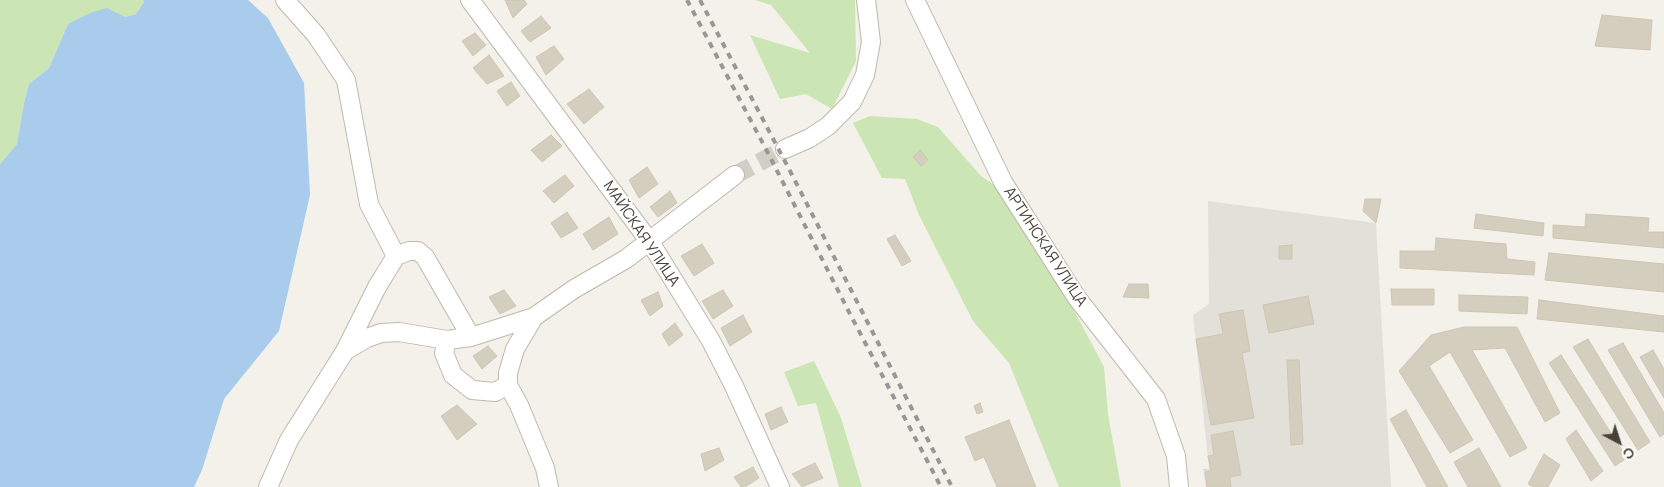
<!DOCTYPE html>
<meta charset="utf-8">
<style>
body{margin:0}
#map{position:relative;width:1664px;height:487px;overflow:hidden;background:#f3f1e9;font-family:Manrope,sans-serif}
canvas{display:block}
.north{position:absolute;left:1594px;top:417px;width:50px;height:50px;-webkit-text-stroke:4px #fff;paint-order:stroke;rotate:140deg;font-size:14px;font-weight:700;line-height:20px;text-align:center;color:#474237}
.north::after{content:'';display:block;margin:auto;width:18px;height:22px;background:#474237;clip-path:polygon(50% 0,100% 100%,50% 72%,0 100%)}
</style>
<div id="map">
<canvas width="1664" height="487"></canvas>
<div class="north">С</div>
</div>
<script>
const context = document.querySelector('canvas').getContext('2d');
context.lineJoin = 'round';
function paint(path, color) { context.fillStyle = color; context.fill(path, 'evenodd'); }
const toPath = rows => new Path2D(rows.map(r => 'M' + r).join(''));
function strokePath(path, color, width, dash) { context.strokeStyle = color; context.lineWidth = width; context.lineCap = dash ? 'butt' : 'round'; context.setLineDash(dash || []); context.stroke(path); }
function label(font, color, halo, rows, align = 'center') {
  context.font = font + ' Manrope,sans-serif'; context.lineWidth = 4; context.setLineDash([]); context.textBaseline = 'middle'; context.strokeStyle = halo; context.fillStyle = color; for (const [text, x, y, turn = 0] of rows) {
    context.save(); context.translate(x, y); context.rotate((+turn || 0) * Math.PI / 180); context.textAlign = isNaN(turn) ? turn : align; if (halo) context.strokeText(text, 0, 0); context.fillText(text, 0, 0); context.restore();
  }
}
const industrial = toPath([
 [1208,201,1376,223,1391,487,1206,487,1203,469,1209,469,1193,315,1209,304]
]);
const green = toPath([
 [0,0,143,0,144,2,136,14,125,17,68,24,49,68,29,84,24,103,17,144,0,164],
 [755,0,855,0,856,61,832,109,806,94,780,99,750,35,810,53,771,5],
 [870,116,917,119,938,127,981,176,1003,191,1059,282,1104,367,1108,414,1121,487,1059,487,1009,363,973,321,919,215,905,179,882,178,853,123],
 [814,361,841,418,862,487,839,487,816,403,798,406,784,372]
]);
const water = toPath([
 [143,0,248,0,268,18,304,83,310,195,279,331,224,399,202,470,194,487,0,487,0,164,17,144,24,103,29,84,49,68,68,24,90,13,107,8,125,17,136,14,144,2]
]);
const building = toPath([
 [505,0,524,0,527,4,513,18,505,0],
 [1602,15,1652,20,1650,50,1595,46,1602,15],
 [541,16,551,28,530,42,521,31,541,16],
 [475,33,486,45,473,56,462,41,475,33],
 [554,46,564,59,546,75,536,57,554,46],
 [489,55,504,76,487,84,473,68,489,55],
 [511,82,520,96,507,106,497,91,511,82],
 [589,89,604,107,584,124,567,104,589,89],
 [551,135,562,146,542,162,531,150,551,135],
 [920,150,928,160,921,166,913,157,920,150],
 [647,167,658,184,639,198,629,180,647,167],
 [565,175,574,186,554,203,543,191,565,175],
 [670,191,677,203,658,217,650,207,670,191],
 [1365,199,1381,199,1376,223,1363,211,1365,199],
 [567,212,578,228,561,238,551,223,567,212],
 [1476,214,1544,223,1543,236,1474,228,1476,214],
 [1586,214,1649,218,1648,232,1664,232,1664,248,1553,238,1553,225,1585,227,1586,214],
 [609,217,618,234,593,250,583,234,609,217],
 [895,235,911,261,902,266,887,239,895,235],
 [1436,238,1506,244,1507,259,1535,262,1534,275,1400,268,1400,251,1435,251,1436,238],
 [702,244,714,263,694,276,681,256,702,244],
 [1292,245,1292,259,1279,259,1279,246,1292,245],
 [1549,253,1664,264,1664,292,1545,280,1549,253],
 [1129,284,1148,284,1149,298,1123,297,1129,284],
 [1391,289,1434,289,1434,305,1392,305,1391,289],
 [504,290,516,306,500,314,489,297,504,290],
 [723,290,733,306,713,319,702,301,723,290],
 [658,292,663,306,650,316,641,300,658,292],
 [1459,295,1528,297,1527,314,1459,311,1459,295],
 [1308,296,1314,324,1269,333,1263,305,1308,296],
 [1539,300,1664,316,1664,332,1537,319,1539,300],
 [1243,310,1250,351,1242,353,1254,418,1211,425,1196,339,1223,334,1219,314,1243,310],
 [743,315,752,332,730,346,721,328,743,315],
 [675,323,683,335,669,346,662,334,675,323],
 [1464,327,1517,327,1560,413,1545,422,1505,348,1472,350,1527,448,1510,457,1450,352,1429,366,1473,440,1450,453,1399,371,1431,335,1464,327],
 [1588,339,1650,442,1638,450,1573,347,1588,339],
 [1623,343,1664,413,1664,434,1660,437,1608,350,1623,343],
 [488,346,497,356,482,369,473,356,488,346],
 [1653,350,1664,369,1664,398,1640,357,1653,350],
 [1561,355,1627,458,1615,466,1549,363,1561,355],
 [1287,360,1299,360,1303,444,1291,445,1287,360],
 [980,403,983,412,977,414,974,406,980,403],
 [457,405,477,424,457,440,441,416,457,405],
 [781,407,788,422,771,430,765,414,781,407],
 [1406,410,1448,487,1427,487,1390,419,1406,410],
 [1009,420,1036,487,997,487,984,457,975,461,965,437,1009,420],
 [1576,430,1603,471,1591,481,1566,439,1576,430],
 [1233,431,1241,475,1230,477,1231,487,1207,487,1205,472,1211,471,1208,456,1214,455,1211,435,1233,431],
 [719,448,724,460,705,471,701,454,719,448],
 [1479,448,1501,487,1468,487,1454,462,1479,448],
 [1544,454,1560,465,1548,487,1534,487,1528,484,1544,454],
 [815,463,823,478,802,487,792,474,815,463],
 [753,467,759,478,745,487,741,487,734,477,753,467]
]);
const minorTunnel = toPath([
 [735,175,785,149]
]);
const minor = toPath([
 [285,0,316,35,346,80,369,204,396,256],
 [470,0,650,242,711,341,734,386,780,487],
 [915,0,1003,182,1077,298,1156,399,1176,456,1179,487],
 [785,149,810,138,828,126,852,102,865,75,871,42,866,0],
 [534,317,515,349,508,373,508,385,519,405,545,468,549,487],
 [447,340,444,353,453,375,472,390,495,392,508,385],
 [345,351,377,287,396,256,409,251,418,251,425,257,471,337],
 [268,487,289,440,345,351,367,338,381,333,399,332,447,340,471,337,534,317,574,289,626,259,735,175]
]);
const rail = toPath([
 [687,0,768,153,850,314,941,487],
 [700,0,789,169,952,487]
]);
const streetNames = [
 ["МАЙСКАЯ УЛИЦА",641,234,56],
 ["АРТИНСКАЯ УЛИЦА",1045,247,57]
];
paint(industrial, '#e3e0da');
paint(green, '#cbe5b4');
paint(water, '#a9cbec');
paint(building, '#d4cebf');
strokePath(building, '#cfc6b2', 1);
strokePath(minorTunnel, '#d1cec5', 18, [18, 9]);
strokePath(minor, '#beb9ac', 20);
strokePath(minor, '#fff', 18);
strokePath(rail, '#979797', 4, [6, 6]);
label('15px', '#474237', '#fff', streetNames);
</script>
